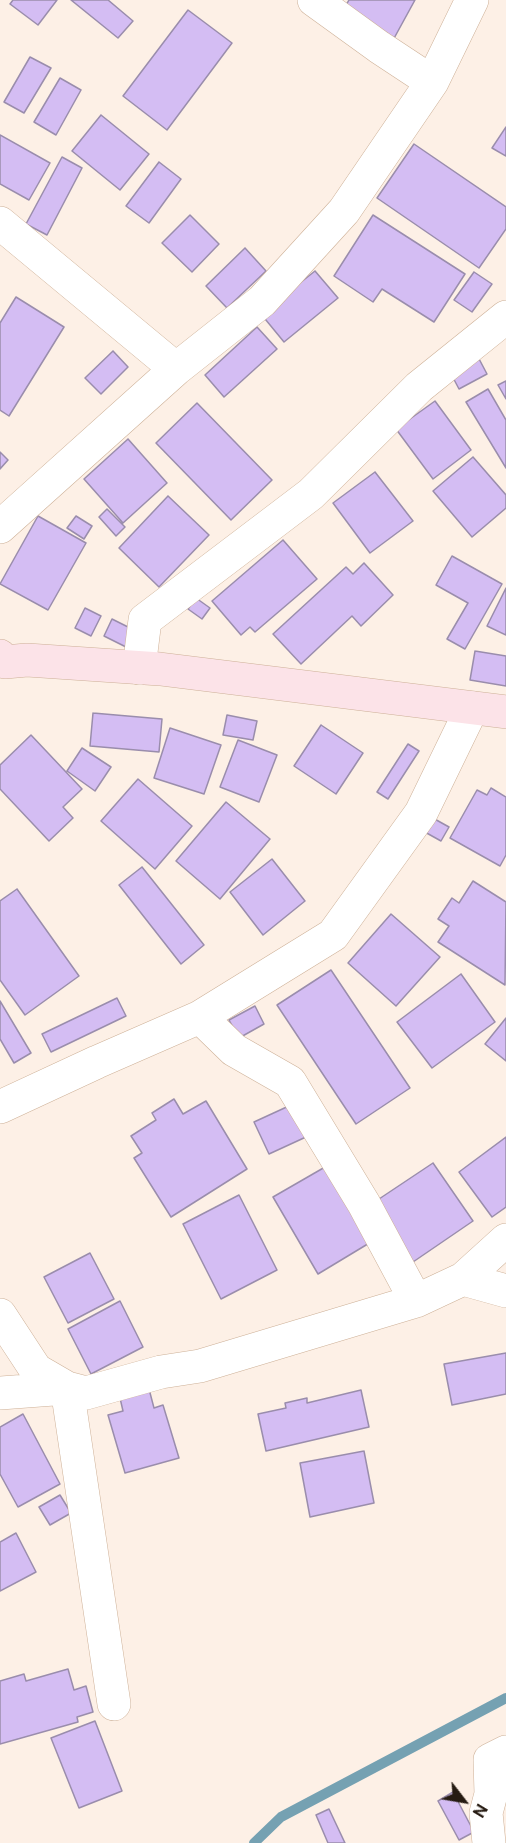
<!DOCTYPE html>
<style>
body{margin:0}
#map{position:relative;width:506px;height:1843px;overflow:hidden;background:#fdf0e6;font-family:"Public Sans",sans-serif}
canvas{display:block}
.north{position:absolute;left:434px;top:1771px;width:60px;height:60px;-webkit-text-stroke:4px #fff;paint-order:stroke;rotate:121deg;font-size:16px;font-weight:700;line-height:24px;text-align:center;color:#261b12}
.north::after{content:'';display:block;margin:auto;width:21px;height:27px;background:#261b12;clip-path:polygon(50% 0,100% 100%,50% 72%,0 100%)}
</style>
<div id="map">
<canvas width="506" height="1843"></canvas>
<div class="north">N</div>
</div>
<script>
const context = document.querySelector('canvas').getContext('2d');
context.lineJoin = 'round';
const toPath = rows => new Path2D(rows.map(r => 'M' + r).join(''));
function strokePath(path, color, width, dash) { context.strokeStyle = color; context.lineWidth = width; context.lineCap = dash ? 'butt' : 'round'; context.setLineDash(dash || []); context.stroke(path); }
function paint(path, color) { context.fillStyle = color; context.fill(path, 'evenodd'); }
const stream = toPath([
 [254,1843,281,1817,506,1698]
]);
const building = toPath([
 [13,0,57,0,38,25,10,4,13,0],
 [71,0,108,0,133,21,118,38,71,0],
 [349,0,415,0,392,42,341,14,349,0],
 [188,10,232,43,167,130,123,96,188,10],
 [30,57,51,68,24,113,4,102,30,57],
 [60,78,81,90,56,135,34,122,60,78],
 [101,115,149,154,120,190,72,151,101,115],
 [506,127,506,156,492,148,506,127],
 [0,135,50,163,29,200,0,184,0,135],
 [414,144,506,207,506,229,479,268,377,198,414,144],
 [62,157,82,168,47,235,26,224,62,157],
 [159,162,181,179,149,223,126,206,159,162],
 [190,215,219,244,192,272,162,243,190,215],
 [373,215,465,274,434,322,382,289,373,302,334,276,373,215],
 [245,248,266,271,227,308,206,286,245,248],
 [315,271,338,298,284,342,261,314,315,271],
 [474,272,492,284,472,312,454,300,474,272],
 [16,297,64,327,9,416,0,410,0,323,16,297],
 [257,327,277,349,224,397,205,375,257,327],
 [113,351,128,367,101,394,85,378,113,351],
 [477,355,487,374,459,389,449,370,477,355],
 [506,381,506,399,498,385,506,381],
 [488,389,506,420,506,468,466,402,488,389],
 [435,401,471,450,433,479,396,429,435,401],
 [197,403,272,480,231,520,156,443,197,403],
 [128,439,167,483,123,523,84,479,128,439],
 [0,452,8,460,0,469,0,452],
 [473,457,506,495,506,508,472,537,433,491,473,457],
 [375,472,413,521,370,553,333,503,375,472],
 [168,496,209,535,159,587,119,548,168,496],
 [107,509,125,527,116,536,99,517,107,509],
 [38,516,86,543,48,610,0,584,38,516],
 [76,516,92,526,84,539,67,528,76,516],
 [283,540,317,579,255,632,250,627,241,635,212,601,283,540],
 [452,556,502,584,465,649,447,639,468,603,436,585,452,556],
 [364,563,393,595,361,626,352,616,301,664,273,634,346,567,353,574,364,563],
 [506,588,506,635,487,626,506,588],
 [196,598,210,608,202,619,188,609,196,598],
 [85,608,101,616,91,636,75,628,85,608],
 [112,619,136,631,128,648,104,636,112,619],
 [475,651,506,656,506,686,470,680,475,651],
 [93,713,162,719,159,752,90,746,93,713],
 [227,715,257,721,253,740,223,735,227,715],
 [321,725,363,753,336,794,294,766,321,725],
 [170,728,221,745,204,794,154,778,170,728],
 [31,735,82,789,63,807,73,818,49,841,0,789,0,765,31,735],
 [238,740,277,755,259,802,220,787,238,740],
 [408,744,419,751,388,799,377,792,408,744],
 [82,748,111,767,95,791,67,771,82,748],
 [138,779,192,826,155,869,101,821,138,779],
 [491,788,506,797,506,855,500,866,450,838,477,790,487,795,491,788],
 [226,802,270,839,220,899,176,861,226,802],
 [431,817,449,827,441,841,423,831,431,817],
 [272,859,305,901,263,935,230,892,272,859],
 [142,867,204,945,181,964,119,885,142,867],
 [473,881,506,902,505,985,438,942,449,926,438,919,452,898,459,903,473,881],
 [17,889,79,976,25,1015,0,980,0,901,17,889],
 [391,914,440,957,396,1006,348,963,391,914],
 [331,970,410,1088,356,1124,277,1005,331,970],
 [461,974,495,1022,432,1068,397,1022,461,974],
 [117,998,126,1016,51,1052,42,1034,117,998],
 [0,1001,31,1053,14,1063,0,1039,0,1001],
 [255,1006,264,1024,239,1038,229,1020,255,1006],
 [506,1018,506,1061,485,1044,506,1018],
 [174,1099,183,1114,206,1101,247,1169,171,1217,134,1158,142,1153,131,1136,156,1120,152,1113,174,1099],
 [291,1105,306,1137,269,1154,254,1122,291,1105],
 [506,1137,506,1207,492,1217,459,1172,506,1137],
 [332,1163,376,1239,318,1274,273,1197,332,1163],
 [433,1163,473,1221,413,1262,373,1203,433,1163],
 [239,1195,277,1270,221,1299,183,1224,239,1195],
 [90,1253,114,1299,68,1323,44,1277,90,1253],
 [120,1301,143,1347,91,1374,68,1329,120,1301],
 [506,1353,506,1394,452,1405,444,1364,506,1353],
 [149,1389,154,1408,163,1405,179,1458,125,1473,108,1415,123,1411,120,1398,149,1389],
 [361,1390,369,1427,266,1451,258,1414,286,1408,285,1403,307,1398,307,1403,361,1390],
 [23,1414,60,1484,18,1507,0,1474,0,1427,23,1414],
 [364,1451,374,1503,310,1517,300,1463,364,1451],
 [60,1495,71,1513,50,1525,39,1507,60,1495],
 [16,1533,36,1572,0,1591,0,1542,16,1533],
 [68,1669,74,1690,86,1686,93,1712,77,1717,78,1722,0,1744,0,1681,24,1674,26,1681,68,1669],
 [95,1721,122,1791,79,1808,51,1738,95,1721],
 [453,1792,474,1832,459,1840,438,1801,453,1792],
 [329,1809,345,1843,328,1843,316,1815,329,1809]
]);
const street = toPath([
 [314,0,379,47,432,82],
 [0,223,176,369],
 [0,527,176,369,262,301,344,211,432,82,472,0],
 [139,668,145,620,311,494,419,387,506,317],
 [200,1017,234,1050,290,1082,364,1204,416,1301],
 [0,1107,97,1062,200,1017,333,935,421,813,472,708],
 [463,1279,506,1240],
 [0,1315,36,1370,67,1388,86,1393,161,1372,200,1366,416,1301,463,1279,506,1291],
 [0,1393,67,1388,114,1704],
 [489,1843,486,1813,491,1794,490,1760,506,1752]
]);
const secondary = toPath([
 [0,656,5,662,27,660,160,669,506,712]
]);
strokePath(stream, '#75a1b2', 10);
paint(building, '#d4bdf3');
strokePath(building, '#9a8dac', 1.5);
strokePath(street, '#cdb097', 34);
strokePath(secondary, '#cdb097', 34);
strokePath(street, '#fff', 33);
strokePath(secondary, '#fce3e8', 33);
</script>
